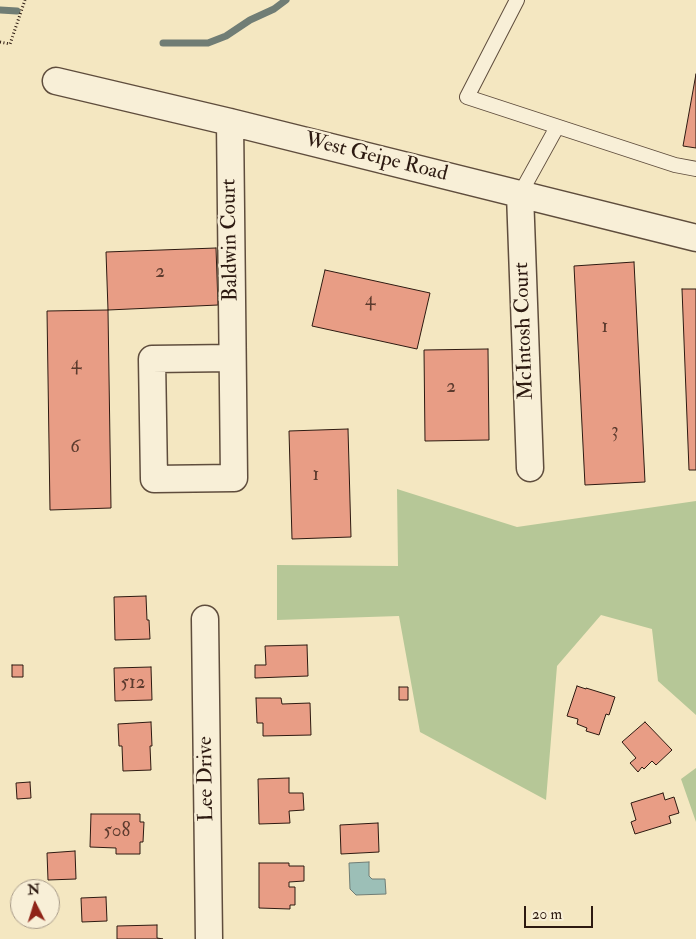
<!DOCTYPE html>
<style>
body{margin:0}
#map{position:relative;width:696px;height:939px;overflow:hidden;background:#f4e7c1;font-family:"IM FELL Double Pica",serif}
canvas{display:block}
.north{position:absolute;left:10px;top:879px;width:50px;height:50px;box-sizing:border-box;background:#f8efd7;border:1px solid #a79a88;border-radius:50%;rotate:355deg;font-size:14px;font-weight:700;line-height:20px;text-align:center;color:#2d1a11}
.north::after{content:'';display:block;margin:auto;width:18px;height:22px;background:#8f2418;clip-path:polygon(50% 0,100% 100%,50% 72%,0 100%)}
.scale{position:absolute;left:524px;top:906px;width:69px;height:22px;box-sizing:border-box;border:2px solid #2d1a11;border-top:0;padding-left:6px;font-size:15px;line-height:18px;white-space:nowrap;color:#2d1a11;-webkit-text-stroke:4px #f8efd7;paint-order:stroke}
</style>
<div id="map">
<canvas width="696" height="939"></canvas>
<div class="north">N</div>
<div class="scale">20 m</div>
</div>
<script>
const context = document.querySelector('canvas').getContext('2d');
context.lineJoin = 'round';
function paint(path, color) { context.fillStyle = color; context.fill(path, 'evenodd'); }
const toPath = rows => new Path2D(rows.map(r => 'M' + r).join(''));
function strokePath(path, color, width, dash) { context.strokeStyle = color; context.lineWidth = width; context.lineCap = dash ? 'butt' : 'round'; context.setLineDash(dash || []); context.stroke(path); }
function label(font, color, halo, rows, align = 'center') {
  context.font = font + ' "IM FELL Double Pica",serif'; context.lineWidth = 5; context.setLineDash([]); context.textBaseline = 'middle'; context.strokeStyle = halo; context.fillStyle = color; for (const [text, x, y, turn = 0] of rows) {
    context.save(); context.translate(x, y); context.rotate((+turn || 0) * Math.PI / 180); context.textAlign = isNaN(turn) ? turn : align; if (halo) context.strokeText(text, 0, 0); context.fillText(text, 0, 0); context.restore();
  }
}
const green = toPath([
 [397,489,517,527,696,501,696,715,658,681,652,629,601,615,557,666,546,800,420,732,399,616,277,620,277,565,398,566],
 [696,768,696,822,681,779]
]);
const water = toPath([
 [369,862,369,876,372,879,385,879,386,894,356,895,350,889,349,863,369,862]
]);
const stream = toPath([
 [0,10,17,11],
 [163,43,208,43,226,36,250,20,274,9,286,0]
]);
const building = toPath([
 [696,74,696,148,683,146,696,74],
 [216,248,218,305,108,310,106,252,216,248],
 [634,262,645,482,585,485,574,266,634,262],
 [325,270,430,293,417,349,312,326,325,270],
 [682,289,696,289,696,470,689,470,682,289],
 [108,310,111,508,50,510,47,311,108,310],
 [488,349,489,440,425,441,424,350,488,349],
 [348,429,351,537,292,539,289,431,348,429],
 [146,596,147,620,149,620,150,639,115,640,114,597,146,596],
 [307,645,308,676,255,678,255,665,266,665,265,646,307,645],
 [12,665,23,665,23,677,12,677,12,665],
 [151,667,152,700,115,701,114,668,151,667],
 [577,686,586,689,586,688,615,697,609,715,606,714,599,735,586,731,587,728,577,724,578,719,567,716,577,686],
 [399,687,408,687,408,700,399,700,399,687],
 [256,698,281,698,282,704,310,703,311,735,263,736,263,723,257,723,256,698],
 [151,722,152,746,150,746,151,770,123,771,122,746,119,746,118,724,151,722],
 [645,722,672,750,656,765,652,761,644,769,642,767,638,772,630,763,636,758,622,742,645,722],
 [289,778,289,793,303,793,304,810,289,811,290,823,259,824,258,779,289,778],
 [30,782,31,798,17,799,16,783,30,782],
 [663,793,665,800,674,797,679,813,669,816,671,823,635,834,631,822,636,820,631,803,663,793],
 [91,814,140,814,140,822,144,822,143,842,140,842,140,854,116,854,116,848,90,847,91,814],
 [378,823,379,852,341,854,340,825,378,823],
 [75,851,76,879,48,880,47,853,75,851],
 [259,863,289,863,289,866,304,866,304,881,289,882,289,887,295,887,295,905,290,905,290,909,259,908,259,863],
 [106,897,107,921,82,922,81,898,106,897],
 [157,925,157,938,163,939,117,939,117,926,157,925]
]);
const path = toPath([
 [0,42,10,44,25,0]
]);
const service = toPath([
 [517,0,467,97,675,165,696,169],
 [520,194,557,127]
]);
const minor = toPath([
 [56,81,230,122,696,238],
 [230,122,234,478,154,479,152,359,232,358],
 [520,194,530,468],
 [205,619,209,939]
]);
const numberNames = [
 ["2",160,273],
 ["4",370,301],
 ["1",605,328],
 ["4",76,365],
 ["2",451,388],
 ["3",615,432],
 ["6",75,448],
 ["1",316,476],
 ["512",133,684],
 ["508",117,832]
];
const streetNames = [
 ["West Geipe Road",376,158,14],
 ["Baldwin Court",231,240,-91],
 ["McIntosh Court",525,331,-92],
 ["Lee Drive",207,779,-91]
];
paint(green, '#b6c797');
paint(water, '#9cbfb7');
strokePath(water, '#707d75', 1);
strokePath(stream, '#707d75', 7);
paint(building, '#e89d85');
strokePath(building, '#2d1a11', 1);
strokePath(service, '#5f4d3d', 16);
strokePath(minor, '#5f4d3d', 29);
strokePath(path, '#2d1a11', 3, [1, 2.5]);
strokePath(service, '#f8efd7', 14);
strokePath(minor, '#f8efd7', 26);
label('19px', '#5c3b2e', null, numberNames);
label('21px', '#2d1a11', '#f8efd7', streetNames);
</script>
